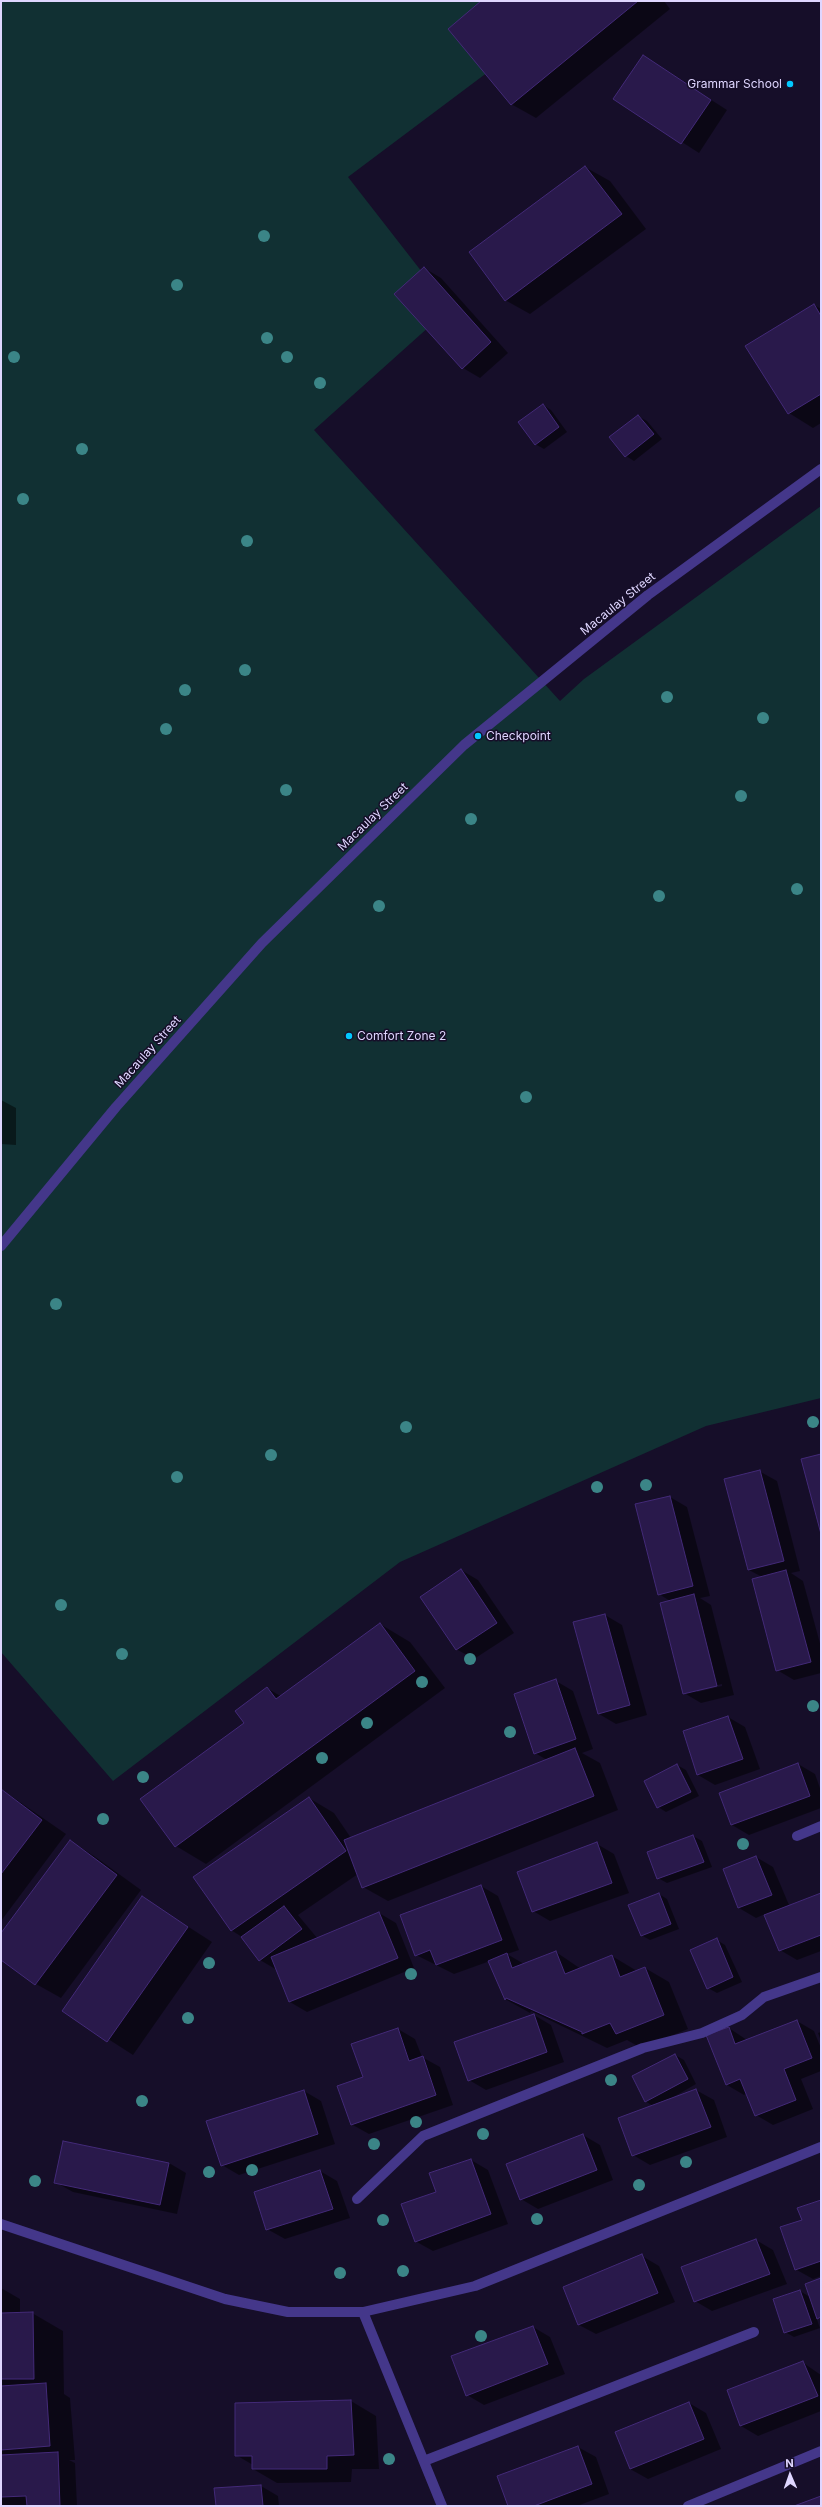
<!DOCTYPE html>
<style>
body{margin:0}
#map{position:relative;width:822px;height:2507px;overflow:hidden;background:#160e29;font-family:Inter,sans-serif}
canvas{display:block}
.frame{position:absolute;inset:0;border:2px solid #dfd6ff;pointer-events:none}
.north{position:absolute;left:770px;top:2455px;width:40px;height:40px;-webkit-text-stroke:3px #160e29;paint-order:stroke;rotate:358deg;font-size:11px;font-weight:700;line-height:16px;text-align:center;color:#dfd6ff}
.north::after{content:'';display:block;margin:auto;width:14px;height:18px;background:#dfd6ff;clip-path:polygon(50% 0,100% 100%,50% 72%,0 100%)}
</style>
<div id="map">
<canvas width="822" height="2507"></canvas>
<div class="frame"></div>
<div class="north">N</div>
</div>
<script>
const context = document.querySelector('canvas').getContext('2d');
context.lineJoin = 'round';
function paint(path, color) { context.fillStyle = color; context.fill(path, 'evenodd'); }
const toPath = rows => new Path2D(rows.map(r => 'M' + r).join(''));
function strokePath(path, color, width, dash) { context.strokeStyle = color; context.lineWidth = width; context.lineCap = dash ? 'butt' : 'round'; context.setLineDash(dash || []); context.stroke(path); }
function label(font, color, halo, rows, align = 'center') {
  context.font = font + ' Inter,sans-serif'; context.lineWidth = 3; context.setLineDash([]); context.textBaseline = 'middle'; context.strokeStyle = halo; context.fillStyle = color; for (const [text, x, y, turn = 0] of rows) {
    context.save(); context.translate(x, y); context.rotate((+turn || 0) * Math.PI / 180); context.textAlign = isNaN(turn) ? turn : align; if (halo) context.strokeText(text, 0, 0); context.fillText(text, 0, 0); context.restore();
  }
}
const green = toPath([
 [1,1,504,1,532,39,348,177,450,308,314,430,560,701,584,679,821,506,821,1398,706,1426,400,1562,113,1781,1,1652]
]);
const shadow = toPath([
 [483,1,664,1,670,9,536,118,511,104],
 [643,56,727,110,699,153,615,99],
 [585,167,610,181,646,229,530,314,505,300],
 [424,268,441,278,508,353,480,378,463,368],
 [814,305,821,309,821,423,813,428,789,413],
 [543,405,551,410,567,432,544,449,535,444],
 [638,416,647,421,662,439,634,461,626,456],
 [1,1100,16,1108,16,1145,1,1144],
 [759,1471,777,1481,800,1571,791,1573,803,1581,821,1647,821,1673,794,1680,777,1670,762,1577,749,1570],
 [670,1497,687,1507,710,1596,700,1598,711,1605,734,1695,701,1703,684,1693,670,1601,659,1594,636,1505],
 [722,1684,722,1686,697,1692,697,1690],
 [461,1570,478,1580,514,1633,474,1659,456,1649],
 [605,1615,622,1625,647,1715,616,1724,599,1714],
 [380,1624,410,1642,445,1688,206,1864,176,1846,141,1800,245,1723,267,1688,282,1697],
 [556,1681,573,1691,593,1749,582,1753,600,1763,618,1810,388,1901,363,1887,358,1874,298,1915,318,1939,379,1913,396,1923,414,1968,307,2012,290,2002,277,1970,260,1960,242,1937,231,1930,309,1798,334,1813,351,1838,547,1760,535,1753],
 [728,1717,745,1727,760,1769,715,1785,698,1775],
 [798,1764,815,1774,821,1791,821,1808,749,1835,732,1825],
 [677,1765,686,1770,699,1796,666,1812,658,1807],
 [1,1789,66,1834,1,1921],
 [693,1836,702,1841,712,1867,667,1883,658,1878],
 [70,1841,94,1856,141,1890,61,1998,36,1984,1,1958,1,1934],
 [597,1844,614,1854,629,1893,550,1921,533,1911],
 [756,1857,773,1867,789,1905,772,1912,772,1913,821,1895,821,1951,797,1960,780,1950,765,1914,756,1918,739,1908,724,1870],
 [481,1886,498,1896,519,1950,507,1954,524,1964,556,1952,581,1969,612,1956,637,1971,645,1968,669,1982,688,2029,641,2048,627,2040,607,2048,531,2011,530,2013,505,1999,490,1961,454,1974,416,1955],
 [659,1894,667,1899,679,1929,650,1940,641,1935],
 [142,1897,212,1942,133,2055,63,2010],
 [717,1940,725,1945,742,1982,717,1993,708,1988],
 [534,2015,551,2025,564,2062,486,2090,469,2080],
 [797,2021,814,2031,821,2048,821,2071,801,2079,813,2109,773,2125,756,2115,747,2093,744,2095,727,2085,729,2028,747,2040],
 [398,2029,415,2039,422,2057,440,2067,453,2105,369,2134,351,2124,364,2077],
 [821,2032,821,2041,818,2033],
 [675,2055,684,2060,696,2084,670,2099,696,2090,714,2100,727,2137,650,2165,633,2155,653,2106,645,2101],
 [304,2091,321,2101,335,2144,239,2175,222,2165],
 [583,2135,600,2145,613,2180,538,2209,521,2199],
 [471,2160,488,2170,508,2224,433,2251,415,2241,437,2193],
 [169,2163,186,2173,177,2214,73,2192,55,2182],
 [320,2171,337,2181,350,2218,285,2239,267,2229],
 [821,2201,821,2276,813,2279,795,2269,803,2220],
 [756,2240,773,2250,787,2284,712,2311,695,2301],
 [642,2256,659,2266,675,2302,596,2334,579,2325],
 [821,2279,821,2320,816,2317,820,2328,794,2337,785,2332,800,2291,810,2297],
 [1,2288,20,2299,20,2313,32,2313,63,2331,64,2394,70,2398,75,2460,69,2460,75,2463,77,2506,1,2506],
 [533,2327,550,2337,565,2374,484,2405,467,2395],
 [802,2362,821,2375,821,2411,758,2436,741,2426],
 [351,2401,376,2416,379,2469,352,2469,351,2482,277,2483,253,2469,253,2465,236,2455],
 [689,2403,706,2413,721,2449,648,2479,630,2469],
 [578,2447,596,2457,609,2494,577,2506,509,2506],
 [261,2486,278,2496,279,2506,217,2506]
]);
const building = toPath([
 [481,1,638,1,511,105,448,29,481,1],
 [643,55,711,100,681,144,613,99,643,55],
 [585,166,622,214,505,301,469,252,585,166],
 [424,267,491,342,462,369,394,294,424,267],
 [814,304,821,316,821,394,788,414,745,346,814,304],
 [543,404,559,427,535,445,518,422,543,404],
 [638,415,654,434,625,457,609,437,638,415],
 [821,1454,821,1534,801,1459,821,1454],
 [760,1470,784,1561,748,1570,724,1479,760,1470],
 [670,1496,693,1586,658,1595,635,1504,670,1496],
 [461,1569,497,1623,456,1650,420,1597,461,1569],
 [786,1570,811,1662,776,1671,752,1579,786,1570],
 [694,1594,717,1686,683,1694,660,1603,694,1594],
 [605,1614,630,1705,598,1714,573,1622,605,1614],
 [380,1623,415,1671,175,1847,140,1799,244,1723,235,1711,267,1687,276,1699,380,1623],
 [556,1679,576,1739,534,1754,514,1694,556,1679],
 [728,1716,743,1759,697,1775,683,1731,728,1716],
 [575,1748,594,1796,362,1888,344,1840,575,1748],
 [798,1763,810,1796,731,1825,719,1793,798,1763],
 [677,1764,691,1792,657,1808,644,1781,677,1764],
 [1,1789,42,1820,1,1874,1,1789],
 [309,1797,346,1851,231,1931,193,1877,309,1797],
 [693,1835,704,1862,657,1879,647,1852,693,1835],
 [70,1840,117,1875,35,1985,1,1960,1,1933,70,1840],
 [597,1842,612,1883,532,1912,517,1872,597,1842],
 [756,1856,772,1895,738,1908,723,1869,756,1856],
 [481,1885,502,1940,436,1965,430,1950,415,1956,400,1915,481,1885],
 [659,1893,671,1924,641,1936,628,1905,659,1893],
 [821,1893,821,1935,779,1951,764,1915,821,1893],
 [142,1896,188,1927,107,2042,62,2011,142,1896],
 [284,1906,302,1929,259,1961,241,1937,284,1906],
 [379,1912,398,1958,289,2002,271,1957,379,1912],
 [717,1938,733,1977,707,1989,690,1950,717,1938],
 [556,1951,565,1974,612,1955,620,1977,645,1967,664,2015,616,2034,610,2023,582,2034,582,2032,506,1998,505,2000,488,1961,507,1953,512,1968,556,1951],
 [534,2014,547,2052,468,2081,454,2042,534,2014],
 [797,2020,812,2058,784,2069,796,2100,755,2116,740,2079,726,2085,706,2035,729,2027,735,2044,797,2020],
 [398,2028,409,2061,423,2056,436,2095,351,2125,337,2086,363,2077,351,2044,398,2028],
 [675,2054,688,2079,645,2102,632,2076,675,2054],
 [696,2089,711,2127,632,2156,618,2118,696,2089],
 [304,2090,318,2134,221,2166,206,2121,304,2090],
 [583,2134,597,2170,520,2200,506,2164,583,2134],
 [63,2141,169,2163,160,2205,54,2183,63,2141],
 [471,2159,491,2214,415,2242,401,2204,436,2192,429,2173,471,2159],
 [320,2170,333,2209,266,2230,254,2192,320,2170],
 [821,2200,821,2261,795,2270,780,2227,802,2220,797,2208,821,2200],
 [756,2239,770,2274,694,2302,681,2267,756,2239],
 [642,2254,658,2293,578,2325,563,2287,642,2254],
 [821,2278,821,2317,817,2319,805,2284,821,2278],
 [800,2290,812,2324,784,2333,773,2299,800,2290],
 [33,2312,34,2379,1,2379,1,2313,33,2312],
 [533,2326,548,2364,466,2396,451,2356,533,2326],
 [803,2361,818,2396,740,2426,727,2390,803,2361],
 [46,2383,50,2446,1,2450,1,2386,46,2383],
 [351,2400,354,2455,327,2456,327,2469,252,2469,252,2456,235,2456,235,2403,351,2400],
 [689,2402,704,2439,630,2469,615,2432,689,2402],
 [578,2446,592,2484,534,2506,508,2506,497,2476,578,2446],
 [58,2452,60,2506,27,2506,26,2496,1,2497,1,2455,58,2452],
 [261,2485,263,2506,216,2506,214,2488,261,2485],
 [821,2496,821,2506,794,2506,821,2496]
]);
const minor = toPath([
 [797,1836,821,1826],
 [357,2199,423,2136,643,2048,702,2033,742,2015,764,1997,821,1977],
 [1,2224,225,2299,288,2312,363,2312,475,2286,821,2147],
 [363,2312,442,2506],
 [424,2461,754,2332],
 [688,2506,821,2451]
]);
const tertiary = toPath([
 [1,1246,116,1107,262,943,464,745,648,595,821,469]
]);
const trees = [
 [264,236],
 [177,285],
 [267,338],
 [14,357],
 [287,357],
 [320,383],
 [82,449],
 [23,499],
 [247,541],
 [245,670],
 [185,690],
 [667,697],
 [763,718],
 [166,729],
 [286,790],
 [741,796],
 [471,819],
 [797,889],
 [659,896],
 [379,906],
 [526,1097],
 [56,1304],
 [813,1422],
 [406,1427],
 [271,1455],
 [177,1477],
 [646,1485],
 [597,1487],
 [61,1605],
 [122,1654],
 [470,1659],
 [422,1682],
 [813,1706],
 [367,1723],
 [510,1732],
 [322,1758],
 [143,1777],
 [103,1819],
 [743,1844],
 [209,1963],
 [411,1974],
 [188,2018],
 [611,2080],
 [142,2101],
 [416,2122],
 [483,2134],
 [374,2144],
 [686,2162],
 [252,2170],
 [209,2172],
 [35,2181],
 [639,2185],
 [537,2219],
 [383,2220],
 [403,2271],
 [340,2273],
 [481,2336],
 [389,2459]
];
const markers = [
 [790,84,4,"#02c8ff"],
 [478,736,4,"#02c8ff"],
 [349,1036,4,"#02c8ff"]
];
const poiNames = [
 ["Grammar School",782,84,"right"],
 ["Checkpoint",486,736],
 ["Comfort Zone 2",357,1036]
];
const streetNames = [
 ["Macaulay Street",618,604,-39],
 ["Macaulay Street",373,817,-44],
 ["Macaulay Street",148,1052,-48]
];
paint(green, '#113033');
paint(shadow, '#0007');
paint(building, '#29194b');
strokePath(building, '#432a78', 1);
strokePath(minor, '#44378a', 10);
strokePath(tertiary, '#44378a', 10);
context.fillStyle = '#3b8587';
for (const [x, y] of trees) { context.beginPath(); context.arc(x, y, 6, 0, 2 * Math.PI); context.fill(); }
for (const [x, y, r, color] of markers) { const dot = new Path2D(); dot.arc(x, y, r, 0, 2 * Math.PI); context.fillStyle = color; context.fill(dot); strokePath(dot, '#160e29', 1.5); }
label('12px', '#dfd6ff', '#160e29', poiNames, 'left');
label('12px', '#dfd6ff', '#160e29', streetNames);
</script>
